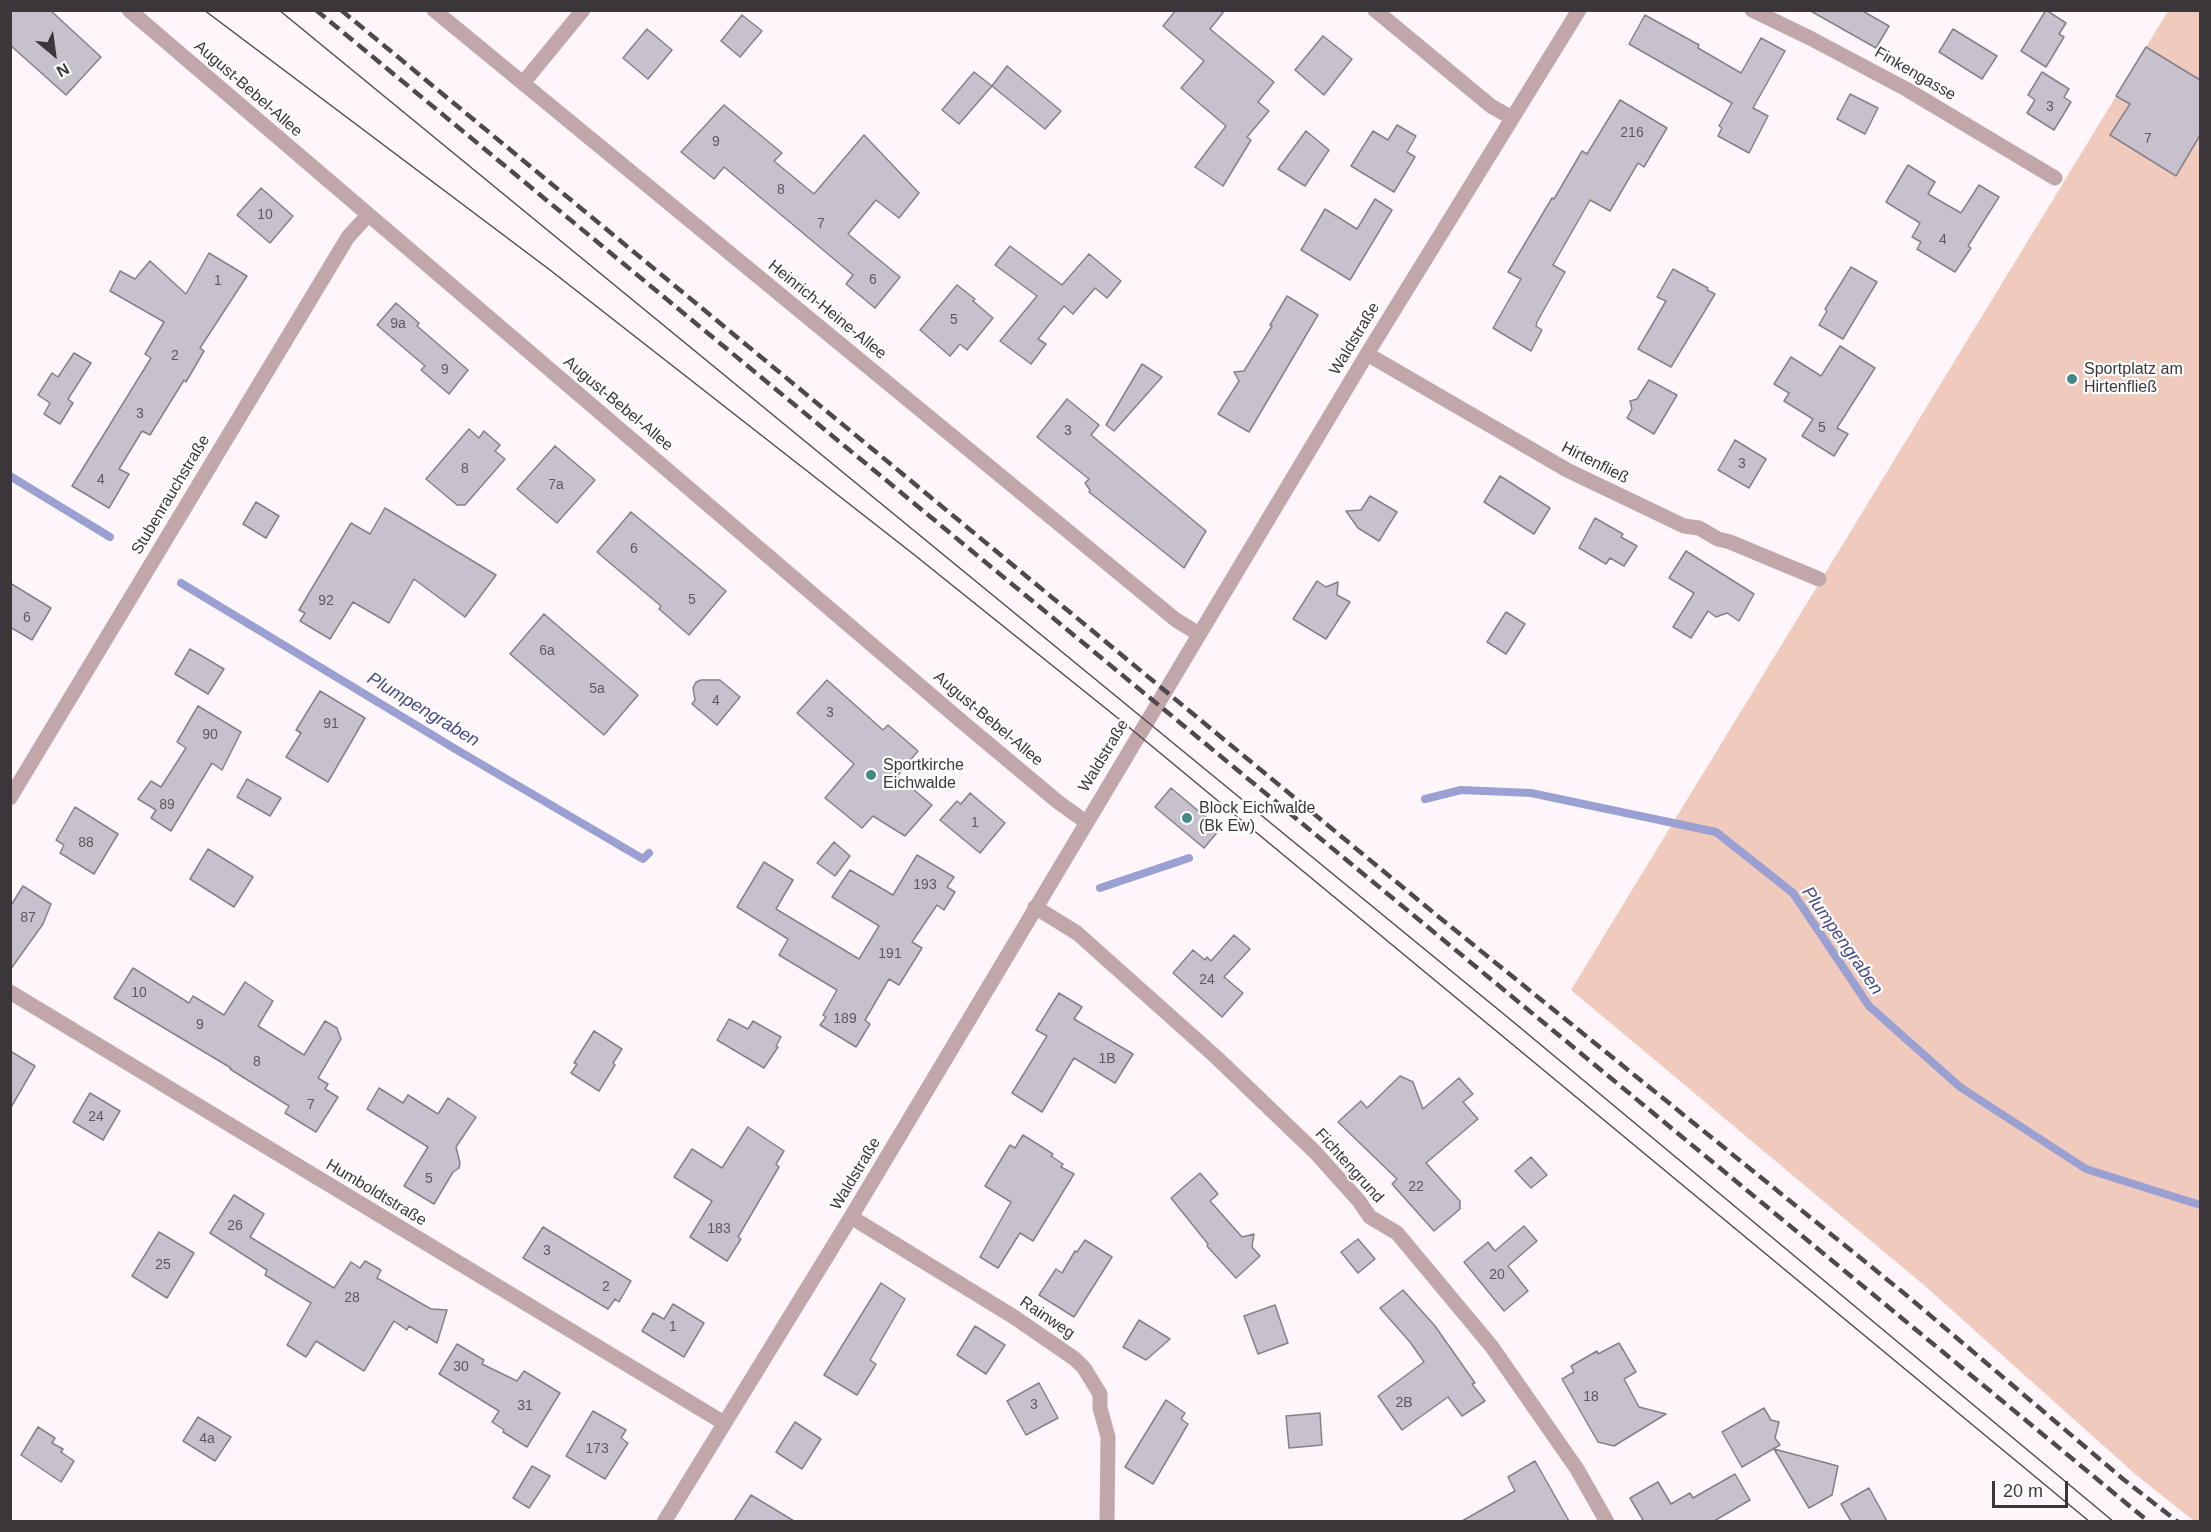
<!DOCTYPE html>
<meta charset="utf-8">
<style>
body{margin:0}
#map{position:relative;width:2211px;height:1532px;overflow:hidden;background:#fef6fb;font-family:Arial,sans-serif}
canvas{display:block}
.frame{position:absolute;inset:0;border:12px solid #3b3639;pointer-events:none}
.north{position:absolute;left:24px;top:24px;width:60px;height:60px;-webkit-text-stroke:4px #fff;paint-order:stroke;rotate:151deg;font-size:16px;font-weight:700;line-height:24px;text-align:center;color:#3b3639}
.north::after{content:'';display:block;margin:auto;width:21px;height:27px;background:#3b3639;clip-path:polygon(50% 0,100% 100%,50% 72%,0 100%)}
.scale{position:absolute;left:1992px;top:1481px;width:76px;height:27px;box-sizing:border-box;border:3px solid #3b3639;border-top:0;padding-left:8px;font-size:18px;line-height:21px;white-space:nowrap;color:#3b3639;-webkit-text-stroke:4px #fff;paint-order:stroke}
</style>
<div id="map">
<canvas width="2211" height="1532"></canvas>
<div class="frame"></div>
<div class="north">N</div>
<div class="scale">20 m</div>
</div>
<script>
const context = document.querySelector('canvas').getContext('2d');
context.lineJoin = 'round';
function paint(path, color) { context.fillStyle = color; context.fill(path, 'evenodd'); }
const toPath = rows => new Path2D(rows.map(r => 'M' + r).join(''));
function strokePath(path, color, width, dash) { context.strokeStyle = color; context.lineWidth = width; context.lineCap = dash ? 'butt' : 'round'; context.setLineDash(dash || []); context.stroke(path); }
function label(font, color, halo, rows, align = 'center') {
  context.font = font + ' Arial,sans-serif'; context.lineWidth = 4.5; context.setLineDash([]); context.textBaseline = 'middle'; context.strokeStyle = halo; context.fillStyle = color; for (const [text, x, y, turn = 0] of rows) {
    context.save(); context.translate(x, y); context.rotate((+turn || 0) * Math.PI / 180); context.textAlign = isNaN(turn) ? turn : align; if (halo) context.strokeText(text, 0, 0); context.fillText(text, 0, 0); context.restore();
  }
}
const green = toPath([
 [2168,11,2200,11,2200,1521,2194,1521,2135,1474,1925,1286,1571,990]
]);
const stream = toPath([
 [10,476,110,537],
 [181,583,457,750,643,859,649,853],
 [1425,799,1461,790,1531,793,1716,832,1793,893,1869,1006,1960,1087,2086,1169,2200,1205],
 [1100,888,1189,858]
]);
const building = toPath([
 [10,10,50,10,101,57,66,95,10,45,10,10],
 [1176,10,1225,10,1210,29,1274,82,1258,102,1269,111,1247,137,1251,140,1223,186,1195,167,1226,126,1181,88,1204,61,1163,26,1176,10],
 [1809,10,1861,10,1889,26,1876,48,1809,10],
 [2046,10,2066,23,2059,34,2064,37,2046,67,2021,51,2046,10],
 [742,15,762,31,740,57,721,41,742,15],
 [1645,15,1699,45,1698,48,1741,73,1761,38,1785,51,1753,108,1768,116,1749,153,1718,136,1722,128,1719,126,1732,103,1629,44,1645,15],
 [647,29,672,50,648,79,623,58,647,29],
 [1953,29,1997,56,1982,79,1939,52,1953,29],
 [1323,36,1352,59,1324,95,1295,70,1323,36],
 [2146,47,2200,80,2200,135,2176,176,2110,135,2130,104,2116,96,2146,47],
 [1007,66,1061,111,1045,129,992,86,1007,66],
 [974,72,992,86,959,124,942,110,974,72],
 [2042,72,2069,89,2064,97,2071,102,2054,130,2027,113,2035,100,2028,95,2042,72],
 [1850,94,1878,108,1865,134,1837,119,1850,94],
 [1620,100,1667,128,1644,167,1638,163,1610,211,1590,200,1553,265,1565,272,1537,322,1536,326,1542,330,1531,351,1493,328,1521,279,1508,272,1552,198,1554,199,1582,151,1587,154,1620,100],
 [724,105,782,153,774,161,814,194,864,135,919,193,899,218,876,200,848,234,900,277,875,308,846,284,853,275,724,167,714,179,681,152,724,105],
 [1397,125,1416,136,1407,152,1415,157,1394,192,1351,166,1373,131,1388,140,1397,125],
 [1306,131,1329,150,1305,186,1278,169,1306,131],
 [1908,165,1935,182,1928,194,1961,213,1979,185,1999,197,1968,246,1971,248,1955,272,1917,249,1921,242,1912,237,1920,223,1886,202,1908,165],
 [261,188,293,216,270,243,237,215,261,188],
 [1375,199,1392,210,1350,280,1301,250,1325,209,1357,229,1375,199],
 [1010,246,1062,285,1089,254,1121,281,1107,298,1095,288,1073,314,1064,306,1038,339,1046,344,1031,364,1000,341,1037,296,995,265,1010,246],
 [209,253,247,276,200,348,204,351,186,382,184,380,150,435,142,431,119,469,129,474,109,508,72,486,151,358,145,354,164,322,110,291,120,271,135,279,150,261,186,294,209,253],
 [1851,267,1877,282,1843,339,1819,325,1827,311,1825,309,1851,267],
 [1673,269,1708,288,1707,290,1715,294,1671,367,1638,349,1666,301,1657,297,1673,269],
 [957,285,975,299,973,301,993,318,967,350,960,344,950,356,920,330,957,285],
 [1287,296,1318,315,1249,432,1218,414,1239,381,1234,372,1244,371,1272,326,1270,325,1287,296],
 [396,303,419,323,417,326,468,370,449,394,421,370,425,366,377,325,396,303],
 [1840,346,1875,368,1837,428,1848,434,1834,456,1802,436,1813,419,1784,401,1789,393,1774,384,1791,357,1821,376,1840,346],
 [74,353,91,363,68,399,73,403,60,424,44,414,50,403,38,395,52,373,58,377,74,353],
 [1142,364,1162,377,1114,431,1106,425,1142,364],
 [1649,380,1677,395,1654,434,1627,418,1632,409,1630,401,1637,399,1649,380],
 [1067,399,1099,425,1091,435,1206,531,1184,568,1089,492,1090,490,1085,483,1089,479,1037,437,1067,399],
 [469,429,479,438,484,431,500,445,495,451,505,459,465,505,457,505,426,479,469,429],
 [1735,440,1766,459,1749,488,1718,470,1735,440],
 [555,446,595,480,557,523,517,489,555,446],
 [1500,476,1550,508,1534,534,1484,502,1500,476],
 [1370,496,1397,512,1379,541,1358,528,1346,511,1361,510,1370,496],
 [256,502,279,516,266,538,243,524,256,502],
 [385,508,496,575,465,617,414,579,389,623,353,602,330,639,300,621,305,613,299,610,351,523,370,534,385,508],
 [631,512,726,591,689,635,659,609,661,606,597,552,631,512],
 [1595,518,1623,534,1621,537,1637,546,1624,566,1610,558,1606,564,1579,548,1595,518],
 [1686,551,1754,594,1739,621,1727,613,1716,617,1708,611,1691,638,1673,627,1694,593,1669,578,1686,551],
 [1317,581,1326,587,1338,582,1337,595,1350,602,1326,639,1293,619,1317,581],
 [10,583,51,608,32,640,10,627,10,583],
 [1506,612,1525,624,1506,654,1487,642,1506,612],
 [544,614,638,695,604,735,510,654,544,614],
 [190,649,224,669,208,694,175,674,190,649],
 [701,680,720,680,740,697,717,725,692,704,695,700,693,688,696,682,701,680],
 [827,680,883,730,888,725,918,751,897,776,932,805,905,836,873,816,862,828,825,798,854,764,797,713,827,680],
 [320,691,365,718,328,782,286,757,301,733,296,730,320,691],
 [198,706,241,732,222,770,212,763,171,831,151,818,156,810,138,799,151,781,161,787,186,748,177,742,198,706],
 [247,779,281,798,270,816,237,797,247,779],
 [1171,788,1220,829,1204,848,1155,807,1171,788],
 [970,793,1005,823,980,853,940,820,957,801,961,804,970,793],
 [75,807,118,834,94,874,60,853,64,845,56,840,75,807],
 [834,842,850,856,835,876,817,863,834,842],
 [208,849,253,877,234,907,190,879,208,849],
 [917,855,954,877,947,887,955,892,944,910,937,905,912,942,922,948,899,985,889,979,865,1020,870,1024,856,1047,820,1025,826,1017,823,1015,837,990,779,955,788,939,737,907,764,862,793,880,776,909,859,959,879,926,832,897,850,870,893,895,917,855],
 [23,886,51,904,43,924,10,970,10,907,23,886],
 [1234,935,1250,949,1224,977,1243,993,1222,1017,1173,973,1193,950,1205,960,1207,957,1211,961,1234,935],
 [133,968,189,1003,193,996,224,1015,245,982,273,1001,258,1026,304,1055,325,1021,337,1028,341,1039,318,1078,328,1084,325,1089,338,1097,316,1132,285,1113,289,1106,230,1069,231,1068,114,998,133,968],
 [1059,993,1082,1007,1074,1019,1133,1054,1115,1083,1074,1058,1042,1112,1012,1093,1047,1036,1036,1030,1059,993],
 [729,1019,748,1029,753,1021,781,1037,776,1046,778,1047,764,1068,717,1040,729,1019],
 [594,1031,622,1049,613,1063,615,1065,599,1091,571,1073,577,1064,574,1063,594,1031],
 [10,1051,35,1066,10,1109,10,1051],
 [1400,1076,1413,1082,1423,1109,1459,1078,1473,1094,1463,1102,1478,1119,1426,1163,1460,1201,1460,1209,1434,1231,1392,1184,1397,1179,1338,1122,1361,1101,1367,1108,1400,1076],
 [379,1088,403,1103,408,1095,438,1114,448,1098,476,1117,456,1147,460,1163,459,1168,453,1172,434,1204,404,1186,428,1147,367,1109,379,1088],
 [90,1093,120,1111,103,1140,73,1122,90,1093],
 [748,1127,784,1151,776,1164,779,1167,738,1237,741,1239,727,1261,690,1237,712,1201,674,1177,692,1149,722,1168,748,1127],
 [1023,1135,1053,1154,1051,1156,1063,1164,1061,1167,1074,1174,1033,1241,1020,1233,998,1268,980,1257,1011,1202,985,1186,1010,1145,1015,1148,1023,1135],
 [1531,1157,1547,1175,1531,1188,1515,1171,1531,1157],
 [1200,1173,1218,1194,1210,1201,1242,1237,1254,1234,1252,1247,1260,1256,1236,1278,1207,1246,1208,1244,1171,1198,1200,1173],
 [234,1195,264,1214,250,1237,334,1288,351,1262,360,1268,365,1261,381,1270,377,1278,431,1309,447,1310,437,1343,409,1326,407,1330,394,1321,364,1371,316,1341,306,1357,287,1345,311,1303,265,1275,267,1270,210,1233,234,1195],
 [1524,1226,1537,1241,1508,1266,1528,1291,1504,1311,1464,1262,1488,1242,1495,1251,1524,1226],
 [543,1227,631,1281,619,1302,615,1299,608,1309,523,1258,543,1227],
 [159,1232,194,1253,167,1298,132,1276,159,1232],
 [1358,1239,1375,1259,1358,1273,1341,1252,1358,1239],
 [1085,1240,1112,1257,1074,1317,1039,1295,1056,1269,1062,1273,1075,1251,1077,1252,1085,1240],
 [881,1283,905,1299,870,1360,876,1364,875,1366,857,1395,824,1375,881,1283],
 [1403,1290,1435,1326,1475,1383,1472,1384,1485,1401,1462,1416,1448,1397,1402,1430,1378,1396,1424,1362,1410,1342,1380,1308,1403,1290],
 [673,1304,704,1323,684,1357,642,1331,653,1313,664,1319,673,1304],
 [1275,1305,1288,1343,1258,1354,1244,1316,1275,1305],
 [1139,1320,1170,1339,1146,1360,1123,1347,1139,1320],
 [975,1326,1005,1345,986,1374,957,1355,975,1326],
 [1619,1343,1636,1372,1624,1379,1639,1407,1666,1414,1614,1446,1598,1442,1562,1379,1574,1372,1571,1366,1597,1351,1598,1354,1619,1343],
 [457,1344,484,1360,482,1364,517,1381,524,1371,560,1393,527,1447,503,1432,504,1430,492,1422,499,1411,439,1374,457,1344],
 [1039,1383,1058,1418,1026,1435,1007,1401,1039,1383],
 [1166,1400,1185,1413,1181,1419,1188,1424,1153,1484,1125,1467,1166,1400],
 [1764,1408,1771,1420,1779,1422,1775,1438,1780,1445,1742,1467,1722,1432,1764,1408],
 [593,1411,626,1430,621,1438,628,1443,605,1479,566,1456,593,1411],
 [1320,1413,1322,1445,1289,1448,1286,1416,1320,1413],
 [198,1417,231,1437,215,1461,183,1441,198,1417],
 [795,1422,821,1439,802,1469,776,1452,795,1422],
 [38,1427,55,1438,52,1443,63,1449,61,1452,74,1461,61,1482,21,1455,38,1427],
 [1774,1449,1838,1466,1832,1495,1809,1508,1774,1449],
 [1535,1461,1569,1521,1462,1521,1515,1491,1508,1477,1535,1461],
 [532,1466,550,1476,529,1508,513,1498,532,1466],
 [1735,1474,1750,1500,1714,1521,1640,1521,1643,1520,1630,1498,1658,1482,1671,1504,1690,1493,1693,1498,1735,1474],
 [1869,1488,1887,1521,1851,1521,1841,1504,1869,1488],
 [751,1495,794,1521,734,1521,751,1495]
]);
const street = toPath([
 [129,10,960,720,1058,802,1086,822],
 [434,10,1176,620,1199,634],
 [1375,10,1491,106,1512,118],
 [1752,10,1810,38,1906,89,2055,178],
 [523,83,583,10],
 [1367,354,1567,470,1684,526,1699,528,1718,539,1730,542,1819,579],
 [10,798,348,237,367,216],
 [1035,907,1077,933,1216,1057,1315,1152,1359,1201,1370,1217,1397,1233,1492,1347,1577,1469,1607,1522],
 [10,992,724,1423],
 [851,1217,1014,1317,1075,1359,1084,1368,1100,1394,1100,1408,1108,1437,1107,1522],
 [664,1522,851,1217,1367,354,1579,10]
]);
const tram = toPath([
 [204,10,550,270,912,553,1119,719,2090,1522],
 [279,10,1511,1020,2114,1522]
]);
const rail = toPath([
 [316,10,2149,1522],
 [341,10,1434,913,1905,1294,2123,1479,2178,1522]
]);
const markers = [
 [2072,379,6,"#438a85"],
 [871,775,6,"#438a85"],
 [1187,818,6,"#438a85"]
];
const numberNames = [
 ["3",2050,107],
 ["216",1632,133],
 ["7",2148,139],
 ["9",716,142],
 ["8",781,190],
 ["10",265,215],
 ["7",821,224],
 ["4",1943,240],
 ["6",873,280],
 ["1",218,281],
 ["5",954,320],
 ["9a",398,324],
 ["2",175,356],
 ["9",445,370],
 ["3",140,414],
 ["5",1822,428],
 ["3",1068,431],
 ["3",1742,464],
 ["8",465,469],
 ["4",101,480],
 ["7a",556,485],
 ["6",634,549],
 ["5",692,600],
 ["92",326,601],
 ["6",27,618],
 ["6a",547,651],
 ["5a",597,689],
 ["4",716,701],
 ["3",830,713],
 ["91",331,724],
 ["90",210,735],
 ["89",167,805],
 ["1",975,823],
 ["88",86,843],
 ["193",925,885],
 ["87",28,918],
 ["191",890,954],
 ["24",1207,980],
 ["10",139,993],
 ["189",845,1019],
 ["9",200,1025],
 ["1B",1107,1059],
 ["8",257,1062],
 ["7",311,1105],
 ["24",96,1117],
 ["5",429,1179],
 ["22",1416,1187],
 ["26",235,1226],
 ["183",719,1229],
 ["3",547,1251],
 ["25",163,1265],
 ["20",1497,1275],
 ["2",606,1287],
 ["28",352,1298],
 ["1",673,1327],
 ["30",461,1367],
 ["18",1591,1397],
 ["2B",1404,1403],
 ["3",1034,1405],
 ["31",525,1406],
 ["4a",207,1439],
 ["173",597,1449]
];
const streetNames = [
 ["Finkengasse",1915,74,30],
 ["August-Bebel-Allee",248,89,41],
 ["Heinrich-Heine-Allee",827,310,39],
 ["Waldstraße",1355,339,-59],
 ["August-Bebel-Allee",618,404,40],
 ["Hirtenfließ",1595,463,27],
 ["Stubenrauchstraße",171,495,-59],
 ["August-Bebel-Allee",988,719,40],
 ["Waldstraße",1104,756,-59],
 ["Fichtengrund",1349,1166,48],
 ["Waldstraße",856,1174,-59],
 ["Humboldtstraße",376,1193,31],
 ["Rainweg",1047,1318,34]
];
const poiNames = [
 ["Sportplatz am",2084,370],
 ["Hirtenfließ",2084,388],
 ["Sportkirche",883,766],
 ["Eichwalde",883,784],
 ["Block Eichwalde",1199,809],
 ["(Bk Ew)",1199,827]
];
const waterNames = [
 ["Plumpengraben",423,710,31],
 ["Plumpengraben",1842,941,55]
];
paint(green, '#f0cabd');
strokePath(stream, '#9aa0d1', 8);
paint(building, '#c7c1cd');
strokePath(building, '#86808b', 1.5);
strokePath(street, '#c2a7aa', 15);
strokePath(tram, '#4f494d', 1.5);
strokePath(rail, '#4f494d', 4.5, [12, 6]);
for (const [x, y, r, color] of markers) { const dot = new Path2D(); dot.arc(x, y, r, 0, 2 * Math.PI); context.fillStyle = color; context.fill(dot); strokePath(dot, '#fff', 2); }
label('14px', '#5e595e', null, numberNames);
label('16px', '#3b3639', '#fff', streetNames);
label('16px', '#3b3639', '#fff', poiNames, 'left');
label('italic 18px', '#474988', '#fff', waterNames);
</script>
